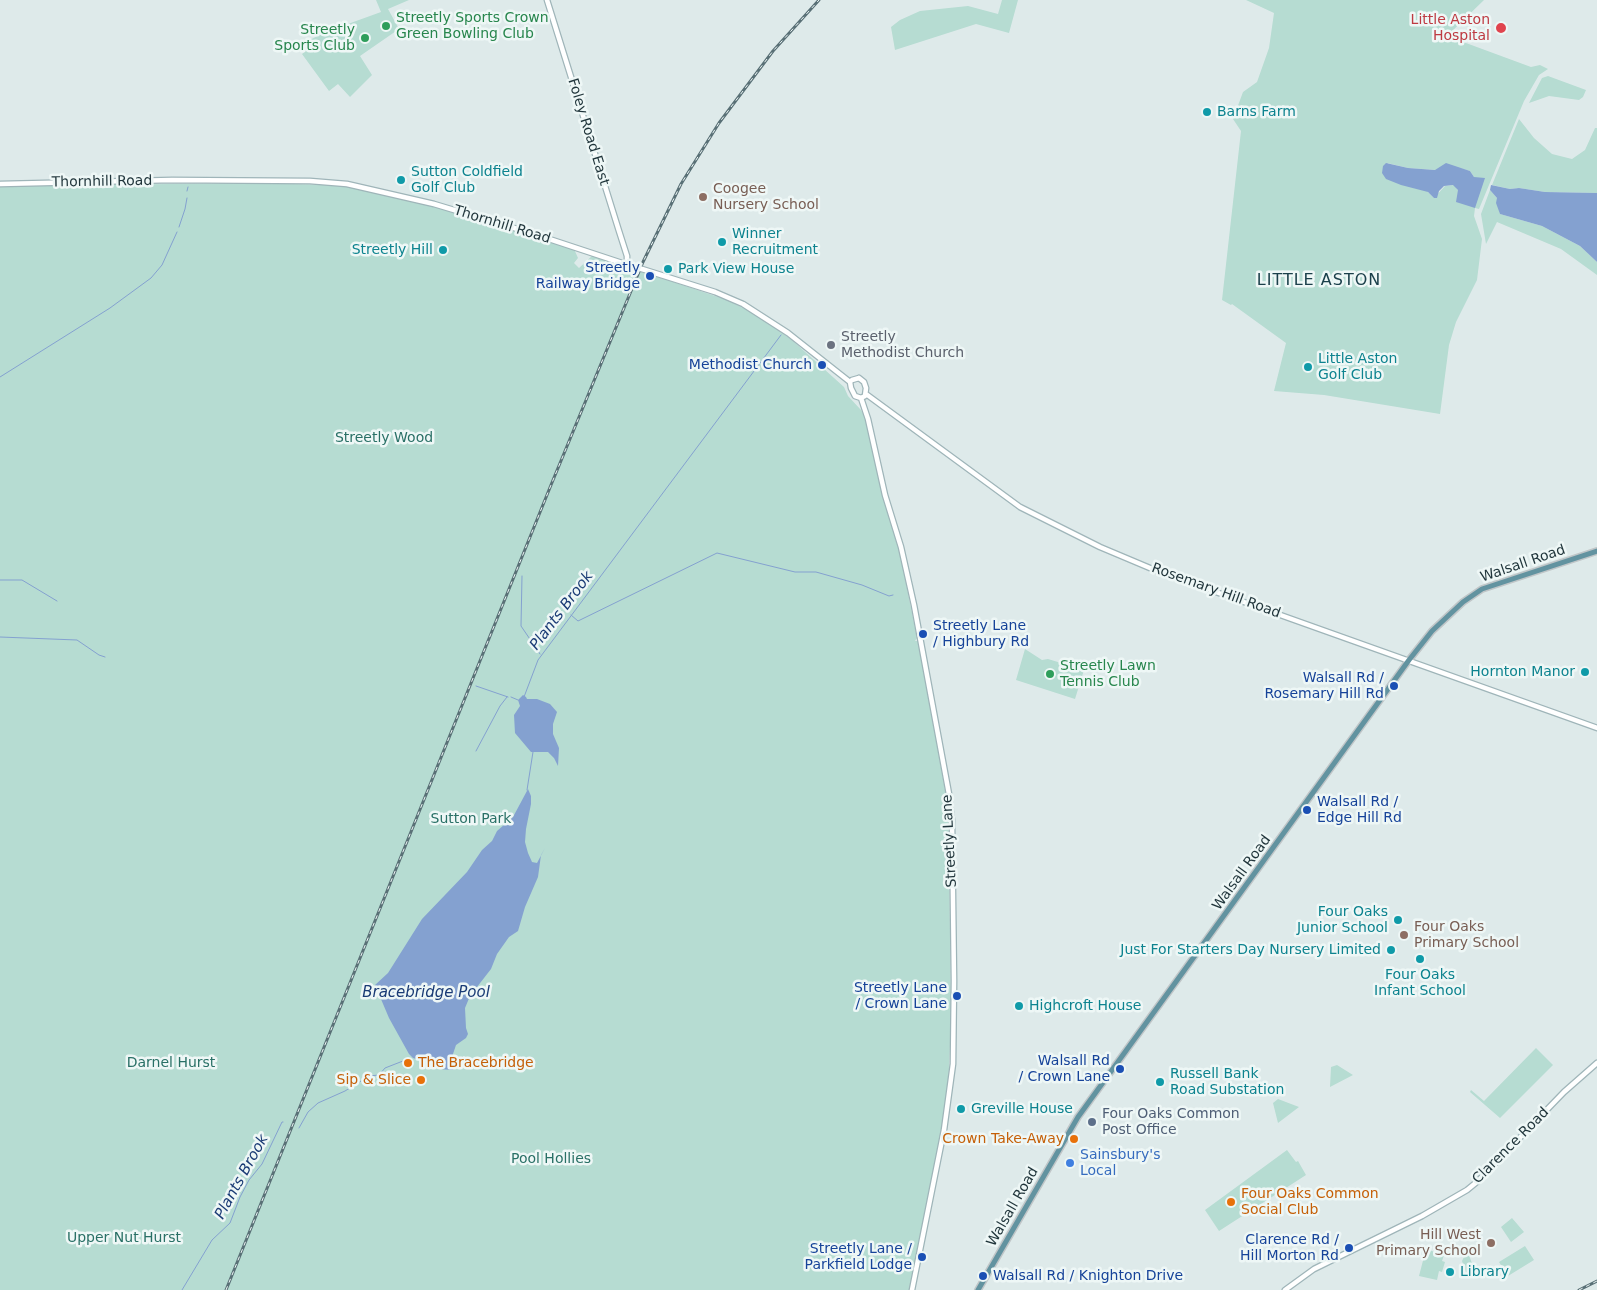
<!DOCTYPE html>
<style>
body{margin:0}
canvas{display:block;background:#deeaea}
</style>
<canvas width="1597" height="1290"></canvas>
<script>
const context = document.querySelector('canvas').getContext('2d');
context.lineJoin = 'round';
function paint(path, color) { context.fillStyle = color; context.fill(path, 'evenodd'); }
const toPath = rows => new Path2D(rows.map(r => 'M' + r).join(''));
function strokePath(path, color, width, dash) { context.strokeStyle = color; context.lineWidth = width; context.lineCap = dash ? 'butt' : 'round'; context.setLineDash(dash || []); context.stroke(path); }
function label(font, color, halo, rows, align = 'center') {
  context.font = font + ' "DejaVu Sans",sans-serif'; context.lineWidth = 5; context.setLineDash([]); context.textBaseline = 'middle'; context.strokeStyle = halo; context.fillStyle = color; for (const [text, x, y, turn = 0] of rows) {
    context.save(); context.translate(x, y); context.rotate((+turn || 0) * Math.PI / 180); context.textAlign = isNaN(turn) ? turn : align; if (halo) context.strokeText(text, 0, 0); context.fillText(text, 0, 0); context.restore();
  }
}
const green = toPath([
 [376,0,409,0,388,9,399,29,360,56,372,75,350,97,338,84,329,91,302,54,310,48,308,41,323,33,381,12],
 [1002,0,1018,0,1009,33,976,24,895,50,891,27,900,20,920,11,968,6,998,14],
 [1246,0,1484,0,1447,36,1531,67,1540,65,1548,69,1539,75,1524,101,1479,209,1475,208,1474,216,1482,239,1477,280,1456,322,1449,345,1440,414,1324,395,1274,391,1286,343,1232,304,1231,305,1222,300,1241,131,1233,119,1243,92,1257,82,1269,48,1274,13],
 [1387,163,1408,168,1436,170,1460,168,1470,171,1474,177,1458,196,1458,190,1454,185,1445,186,1434,198,1428,192],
 [1548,76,1586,90,1583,97,1579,100,1549,96,1529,103,1542,78],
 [1519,119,1534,138,1552,154,1572,159,1585,150,1595,128,1597,128,1597,193,1545,192,1519,188,1510,189,1492,185],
 [254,183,334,185,369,190,408,199,574,249,578,258,574,263,579,268,593,255,727,300,761,317,793,341,844,387,848,396,861,410,866,419,883,496,899,548,917,638,915,641,918,641,946,795,949,837,951,1025,948,1090,932,1181,909,1290,0,1290,0,186],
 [1490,190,1497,198,1500,214,1542,226,1580,246,1597,262,1597,275,1561,249,1497,222,1486,244,1481,214],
 [1025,649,1042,660,1048,659,1084,670,1075,699,1016,680],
 [1536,1048,1553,1065,1500,1118,1470,1092,1471,1090,1484,1101],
 [1337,1065,1353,1075,1330,1087,1331,1067],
 [1278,1099,1299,1107,1278,1123,1273,1103],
 [1287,1150,1296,1162,1298,1161,1306,1175,1219,1231,1205,1210],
 [1512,1218,1524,1232,1511,1242,1501,1227],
 [1525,1246,1534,1260,1508,1276,1499,1262],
 [1426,1249,1444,1255,1442,1261,1445,1262,1442,1272,1439,1271,1437,1280,1419,1276],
 [1467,1250,1476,1274,1468,1278,1462,1261,1464,1257,1462,1256]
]);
const water = toPath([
 [1386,163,1408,168,1435,170,1446,163,1470,171,1474,177,1485,178,1475,208,1456,202,1458,190,1453,185,1444,186,1439,191,1437,198,1434,198,1428,192,1401,185,1386,179,1382,173,1383,166],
 [1491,185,1510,189,1519,188,1545,192,1597,193,1597,262,1580,246,1542,226,1500,214,1496,203,1497,198,1490,190],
 [523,695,526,697,527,699,537,699,550,704,557,712,553,724,553,734,559,748,558,766,554,758,548,752,531,752,515,733,514,715,520,706,518,700],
 [528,789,531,796,531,804,526,829,525,842,528,853,532,862,537,863,545,848,541,855,538,877,525,907,518,931,509,937,497,954,491,969,470,996,465,1008,466,1028,468,1034,466,1038,456,1045,451,1060,457,1065,453,1070,439,1069,442,1060,422,1061,413,1058,409,1054,389,1018,375,985,388,973,422,919,467,872,482,850,492,841,497,831,513,817]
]);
const stream = toPath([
 [187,191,188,187],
 [179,227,185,209,187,198],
 [0,377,110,308,151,278,162,265,177,232],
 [522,576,521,626,540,654],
 [0,580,22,580,57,601],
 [571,615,578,621,717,553,795,572,816,572,862,585,889,596,893,595],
 [0,637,77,640,99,655,105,657],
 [476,686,508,697],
 [511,697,518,700],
 [524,697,538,660,781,335],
 [476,751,500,706,507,697],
 [527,790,533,752],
 [299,1128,308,1112,318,1103,345,1091,369,1076,379,1075,385,1068,403,1061],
 [182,1290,212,1240,230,1223,240,1197,249,1180,262,1164,282,1122,283,1122]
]);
const secondary = toPath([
 [547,0,619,231,627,256,627,265],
 [0,184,172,180,310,181,347,184,434,204,534,234,634,267],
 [642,269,715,292,743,304,788,333,850,382],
 [859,378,864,382,866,388,865,396,861,398,855,396,851,388,850,382,852,380,859,378],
 [866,394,1020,507,1100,547,1157,571,1597,728],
 [861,398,868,419,885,495,901,547,914,605,949,794,952,821,954,981,953,1064,944,1130,912,1290],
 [1285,1290,1314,1269,1422,1216,1467,1190,1478,1181,1564,1092,1597,1063]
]);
const primary = toPath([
 [978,1290,1078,1117,1409,660,1432,631,1463,602,1482,589,1597,551]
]);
const rail = toPath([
 [226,1290,551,485,643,262,681,184,719,123,773,51,819,0],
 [1579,1290,1597,1281]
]);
const secondaryBridge = toPath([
 [634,267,642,269]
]);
const markers = [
 [386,26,5,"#2e9e5b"],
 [1501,28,6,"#e0444e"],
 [365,38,5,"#2e9e5b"],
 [1207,112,5,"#0f9aa8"],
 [401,180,5,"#0f9aa8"],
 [703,197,5,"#8d6e63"],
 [722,242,5,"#0f9aa8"],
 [443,250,5,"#0f9aa8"],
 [668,269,5,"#0f9aa8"],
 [650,276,5,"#1a4fb4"],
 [831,345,5,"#6b7280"],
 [822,365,5,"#1a4fb4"],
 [1308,367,5,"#0f9aa8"],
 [923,634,5,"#1a4fb4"],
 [1585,672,5,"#0f9aa8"],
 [1050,674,5,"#2e9e5b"],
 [1394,686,5,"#1a4fb4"],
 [1307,810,5,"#1a4fb4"],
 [1398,920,5,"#0f9aa8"],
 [1404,935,5,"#8d6e63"],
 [1391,950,5,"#0f9aa8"],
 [1420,959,5,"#0f9aa8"],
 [957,996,5,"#1a4fb4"],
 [1019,1006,5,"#0f9aa8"],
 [408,1063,5,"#e8710a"],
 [1120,1069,5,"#1a4fb4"],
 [421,1080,5,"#e8710a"],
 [1160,1082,5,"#0f9aa8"],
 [961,1109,5,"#0f9aa8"],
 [1092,1122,5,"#5c6f8a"],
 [1074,1139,5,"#e8710a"],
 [1070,1163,5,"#3f7fe0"],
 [1231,1202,5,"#e8710a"],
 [1491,1243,5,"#8d6e63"],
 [1349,1248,5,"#1a4fb4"],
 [922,1257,5,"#1a4fb4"],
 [1450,1272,5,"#0f9aa8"],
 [983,1276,5,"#1a4fb4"]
];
const leisureNames = [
 ["Streetly Sports Crown",396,18],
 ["Green Bowling Club",396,34],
 ["Streetly",355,30,"right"],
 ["Sports Club",355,46,"right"],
 ["Streetly Lawn",1060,666],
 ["Tennis Club",1060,682]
];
const healthNames = [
 ["Little Aston",1490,20],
 ["Hospital",1490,36]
];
const cultureNames = [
 ["Barns Farm",1217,112],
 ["Sutton Coldfield",411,172],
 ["Golf Club",411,188],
 ["Winner",732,234],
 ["Recruitment",732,250],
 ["Streetly Hill",433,250,"right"],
 ["Park View House",678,269],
 ["Little Aston",1318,359],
 ["Golf Club",1318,375],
 ["Hornton Manor",1575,672,"right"],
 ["Four Oaks",1388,912,"right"],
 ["Junior School",1388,928,"right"],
 ["Just For Starters Day Nursery Limited",1381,950,"right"],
 ["Four Oaks",1420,975,"center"],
 ["Infant School",1420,991,"center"],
 ["Highcroft House",1029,1006],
 ["Russell Bank",1170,1074],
 ["Road Substation",1170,1090],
 ["Greville House",971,1109],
 ["Library",1460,1272]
];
const streetNames = [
 ["Foley Road East",588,132,73],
 ["Thornhill Road",102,182,-1],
 ["Thornhill Road",502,225,17],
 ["Walsall Road",1523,564,-19],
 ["Rosemary Hill Road",1216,591,20],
 ["Streetly Lane",950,841,-93],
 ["Walsall Road",1242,873,-54],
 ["Clarence Road",1511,1146,-45],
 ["Walsall Road",1013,1207,-60]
];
const educationNames = [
 ["Coogee",713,189],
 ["Nursery School",713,205],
 ["Four Oaks",1414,927],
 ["Primary School",1414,943],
 ["Hill West",1481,1235,"right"],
 ["Primary School",1481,1251,"right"]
];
const transitNames = [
 ["Streetly",640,268],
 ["Railway Bridge",640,284],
 ["Methodist Church",812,365],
 ["Streetly Lane",933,626,"left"],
 ["/ Highbury Rd",933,642,"left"],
 ["Walsall Rd /",1384,678],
 ["Rosemary Hill Rd",1384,694],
 ["Walsall Rd /",1317,802,"left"],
 ["Edge Hill Rd",1317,818,"left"],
 ["Streetly Lane",947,988],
 ["/ Crown Lane",947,1004],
 ["Walsall Rd",1110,1061],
 ["/ Crown Lane",1110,1077],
 ["Clarence Rd /",1339,1240],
 ["Hill Morton Rd",1339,1256],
 ["Streetly Lane /",912,1249],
 ["Parkfield Lodge",912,1265],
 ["Walsall Rd / Knighton Drive",993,1276,"left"]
];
const worshipNames = [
 ["Streetly",841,337],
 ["Methodist Church",841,353]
];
const parkNames = [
 ["Streetly Wood",384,438],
 ["Sutton Park",471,819],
 ["Darnel Hurst",171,1063],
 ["Pool Hollies",551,1159],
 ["Upper Nut Hurst",124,1238]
];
const foodNames = [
 ["The Bracebridge",418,1063],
 ["Sip & Slice",411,1080,"right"],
 ["Crown Take-Away",1064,1139,"right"],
 ["Four Oaks Common",1241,1194],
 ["Social Club",1241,1210]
];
const serviceNames = [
 ["Four Oaks Common",1102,1114],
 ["Post Office",1102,1130]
];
const shopNames = [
 ["Sainsbury's",1080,1155],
 ["Local",1080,1171]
];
const waterNames = [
 ["Plants Brook",562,611,-53],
 ["Bracebridge Pool",426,993],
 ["Plants Brook",242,1177,-61]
];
const quarterNames = [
 ["LITTLE ASTON",1319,281]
];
paint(green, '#b6dcd2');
paint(water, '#84a1d0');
strokePath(stream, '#84a1d0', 1);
strokePath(secondary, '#9fb5b9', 7);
strokePath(primary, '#c0c6c8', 8);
strokePath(secondary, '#fff', 4.5);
strokePath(primary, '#6293a0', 5);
strokePath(rail, '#597076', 3);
strokePath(rail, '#eef7f6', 1, [4]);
strokePath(secondaryBridge, '#9fb5b9', 7, []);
strokePath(secondaryBridge, '#fff', 4.5);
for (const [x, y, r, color] of markers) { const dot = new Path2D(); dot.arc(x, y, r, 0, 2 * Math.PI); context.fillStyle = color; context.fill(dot); strokePath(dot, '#eef7f6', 2); }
label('14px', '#27864d', '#eef7f6', leisureNames, 'left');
label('14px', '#be3a42', '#eef7f6', healthNames, 'right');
label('14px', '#0d838f', '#eef7f6', cultureNames, 'left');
label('14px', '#1f343a', '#eef7f6', streetNames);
label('14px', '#785e54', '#eef7f6', educationNames, 'left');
label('14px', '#164399', '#eef7f6', transitNames, 'right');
label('14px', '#5b616d', '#eef7f6', worshipNames, 'left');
label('14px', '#297066', '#eef7f6', parkNames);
label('14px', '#c56008', '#eef7f6', foodNames, 'left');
label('14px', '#4e5e75', '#eef7f6', serviceNames, 'left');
label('14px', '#366cbe', '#eef7f6', shopNames, 'left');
label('italic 15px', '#1a3b75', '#eef7f6', waterNames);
context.letterSpacing = '1px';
label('16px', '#1b404b', '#eef7f6', quarterNames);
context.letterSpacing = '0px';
</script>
